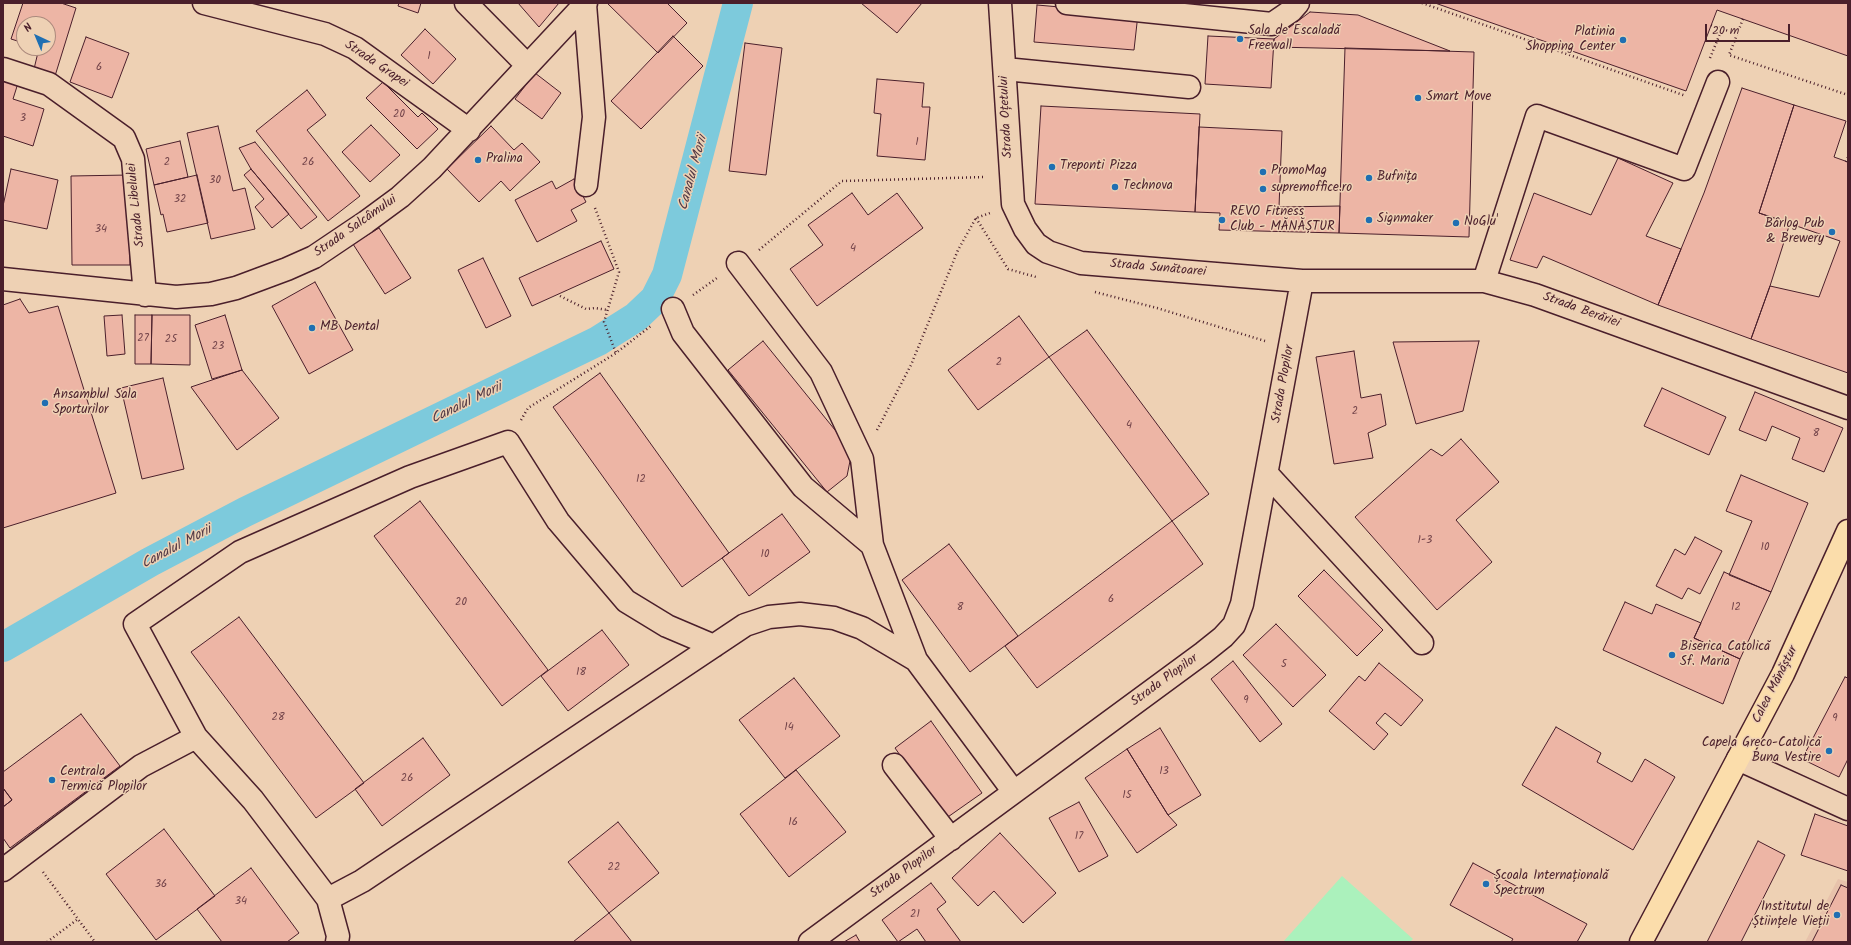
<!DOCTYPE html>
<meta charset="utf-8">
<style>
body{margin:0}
#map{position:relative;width:1851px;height:945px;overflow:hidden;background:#eed1b4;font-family:Kalam,sans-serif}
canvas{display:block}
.frame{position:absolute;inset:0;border:4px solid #4a1f2b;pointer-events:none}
.north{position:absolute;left:16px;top:16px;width:40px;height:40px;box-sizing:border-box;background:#eed1b4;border:1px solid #ac8a7d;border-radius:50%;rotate:316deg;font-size:11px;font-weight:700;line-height:16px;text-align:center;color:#4a1f2b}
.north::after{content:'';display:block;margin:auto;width:14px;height:18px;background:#1f6fb2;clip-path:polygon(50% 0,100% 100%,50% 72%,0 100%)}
.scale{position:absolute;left:1705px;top:24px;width:85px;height:18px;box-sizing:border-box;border:2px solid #4a1f2b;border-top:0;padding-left:5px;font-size:12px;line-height:14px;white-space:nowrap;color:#4a1f2b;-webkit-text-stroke:3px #eed1b4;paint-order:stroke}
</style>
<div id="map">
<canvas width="1851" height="945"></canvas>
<div class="frame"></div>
<div class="north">N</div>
<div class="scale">20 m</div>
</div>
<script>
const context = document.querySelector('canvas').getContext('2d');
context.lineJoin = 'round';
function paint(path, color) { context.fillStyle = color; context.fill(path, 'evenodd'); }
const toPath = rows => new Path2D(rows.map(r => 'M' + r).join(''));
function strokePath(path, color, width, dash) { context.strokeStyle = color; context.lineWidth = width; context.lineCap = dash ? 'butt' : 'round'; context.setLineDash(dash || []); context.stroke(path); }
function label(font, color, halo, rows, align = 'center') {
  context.font = font + ' Kalam,sans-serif'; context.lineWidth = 3; context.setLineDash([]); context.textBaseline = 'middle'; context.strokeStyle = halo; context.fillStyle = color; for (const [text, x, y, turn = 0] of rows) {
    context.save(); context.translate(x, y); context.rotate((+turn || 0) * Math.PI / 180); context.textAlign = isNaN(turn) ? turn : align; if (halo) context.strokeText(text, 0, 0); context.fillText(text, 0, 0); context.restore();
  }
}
const built = toPath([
 [1838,879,1848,882,1848,942,1805,942]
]);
const green = toPath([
 [1342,876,1413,939,1410,942,1283,942]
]);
const canal = toPath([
 [3,647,150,562,245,512,598,341,636,317,655,299,667,275,738,3]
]);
const building = toPath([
 [23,3,61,3,76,8,55,76,34,69,39,48,48,48,48,24,24,24,24,43,11,39,23,3],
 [399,3,421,3,418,13,398,6,399,3],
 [518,3,559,3,539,27,518,3],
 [607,3,667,3,687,23,658,53,607,3],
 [861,3,922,3,897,33,861,3],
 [1435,3,1848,3,1848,56,1717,10,1686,91,1435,3],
 [1037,5,1138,14,1134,50,1034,42,1037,5],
 [1310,12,1358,15,1450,51,1274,47,1274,39,1310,12],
 [425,29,456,59,433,84,401,55,425,29],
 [673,36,703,66,641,129,611,101,673,36],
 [1208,36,1274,39,1271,88,1205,84,1208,36],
 [86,37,129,53,112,98,70,82,86,37],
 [745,43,782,48,766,175,729,171,745,43],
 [1345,48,1474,52,1469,237,1339,233,1345,48],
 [535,73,561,93,542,119,515,99,535,73],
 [3,75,19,80,13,99,44,109,33,146,3,136,3,75],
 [877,79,924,83,922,107,930,107,925,160,877,156,881,114,874,113,877,79],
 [383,82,418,117,422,113,438,129,417,149,366,98,383,82],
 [1742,88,1794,105,1759,213,1790,223,1770,286,1751,339,1658,305,1704,193,1742,88],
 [307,90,326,115,307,130,360,196,328,221,256,131,307,90],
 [1794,105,1846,121,1834,157,1848,162,1848,373,1751,339,1770,286,1819,297,1840,241,1759,213,1794,105],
 [1041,106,1200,114,1195,212,1035,204,1041,106],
 [371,125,400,155,370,182,342,152,371,125],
 [218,126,233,191,245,188,255,229,211,239,187,133,218,126],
 [491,126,514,150,522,143,540,162,510,191,501,181,479,202,447,169,491,126],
 [1199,127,1282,131,1279,207,1340,206,1339,233,1219,230,1220,213,1195,212,1199,127],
 [180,141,188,177,154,185,146,149,180,141],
 [255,142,317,217,301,229,251,169,239,148,255,142],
 [1618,158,1673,183,1646,236,1681,249,1658,305,1543,256,1537,268,1510,260,1534,193,1591,215,1618,158],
 [11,169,58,180,47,229,3,220,3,206,11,169],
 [251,169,289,214,272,228,255,207,264,199,244,175,251,169],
 [129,175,130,265,72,265,71,176,129,175],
 [197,175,208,223,167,232,163,214,161,215,154,185,197,175],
 [574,179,586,202,571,210,577,221,537,242,515,200,552,181,556,189,574,179],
 [852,193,868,215,897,193,923,228,817,306,790,269,823,245,808,225,852,193],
 [379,228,411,278,385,294,353,244,379,228],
 [601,241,614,269,532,306,519,278,601,241],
 [483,258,511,316,486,328,458,270,483,258],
 [315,282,353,350,309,374,272,306,315,282],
 [20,299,29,313,58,306,116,493,3,528,3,305,20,299],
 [122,315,125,354,107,356,104,316,122,315],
 [135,315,152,315,151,364,135,364,135,315],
 [152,315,190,315,190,365,151,364,152,315],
 [225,315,242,370,212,379,195,325,225,315],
 [1019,316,1049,357,978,410,948,370,1019,316],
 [1087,330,1209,494,1172,521,1049,357,1087,330],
 [763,341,852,451,847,476,827,492,728,370,763,341],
 [1479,341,1463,411,1416,424,1393,342,1479,341],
 [1354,351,1361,398,1381,394,1386,425,1368,433,1373,458,1334,464,1316,357,1354,351],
 [242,370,279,418,237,450,191,387,242,370],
 [600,373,729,553,682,587,553,407,600,373],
 [163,378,184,469,142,479,121,388,163,378],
 [1662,388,1726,417,1709,455,1644,426,1662,388],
 [1755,392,1843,428,1824,472,1792,459,1800,438,1772,426,1766,441,1739,430,1755,392],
 [1461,439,1499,482,1456,520,1492,562,1437,610,1355,517,1431,449,1442,456,1461,439],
 [1741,475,1808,503,1771,592,1729,575,1752,521,1726,511,1741,475],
 [420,501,548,670,502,706,374,536,420,501],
 [782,514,810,552,749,596,722,558,782,514],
 [1172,521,1203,564,1037,688,1005,646,1172,521],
 [1695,537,1722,551,1700,594,1688,588,1682,599,1656,586,1675,549,1685,555,1695,537],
 [949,544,1018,636,970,672,902,580,949,544],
 [1324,570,1383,630,1357,656,1298,596,1324,570],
 [1724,572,1771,592,1740,659,1694,638,1724,572],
 [1625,602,1652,614,1656,604,1701,623,1694,638,1740,659,1723,704,1603,650,1625,602],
 [239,617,364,783,316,818,191,652,239,617],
 [1276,624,1326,675,1293,707,1243,655,1276,624],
 [602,630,629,665,568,711,541,676,602,630],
 [1233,661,1282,724,1260,742,1211,679,1233,661],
 [1379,663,1423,700,1401,726,1385,713,1376,723,1388,734,1374,750,1329,711,1359,676,1365,681,1379,663],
 [1845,677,1848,678,1848,759,1839,777,1802,759,1845,677],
 [794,678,840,736,785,778,739,720,794,678],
 [81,714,120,766,10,848,3,838,3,807,12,800,3,788,3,772,81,714],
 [931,721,982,793,945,819,895,748,931,721],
 [1556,727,1601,753,1597,762,1632,782,1645,759,1675,777,1633,850,1522,785,1556,727],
 [1160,728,1201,795,1168,815,1127,749,1160,728],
 [423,738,450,775,382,826,355,789,423,738],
 [1127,749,1168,815,1177,825,1137,853,1085,778,1127,749],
 [796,770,846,832,789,877,740,814,796,770],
 [3,788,12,800,3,807,3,788],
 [1079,802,1108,856,1079,872,1049,818,1079,802],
 [1815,814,1848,826,1848,871,1801,855,1815,814],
 [618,822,659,873,609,913,568,862,618,822],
 [164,829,215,896,156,940,106,874,164,829],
 [1000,833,1056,893,1023,923,994,891,978,906,952,878,1000,833],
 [1758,841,1785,855,1741,942,1707,942,1758,841],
 [1473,863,1587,924,1577,942,1511,942,1513,939,1450,905,1473,863],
 [251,868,299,933,287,942,222,942,197,909,251,868],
 [931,883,946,902,937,909,961,942,926,942,917,929,898,942,882,920,931,883],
 [1841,885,1848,888,1848,942,1812,942,1841,885],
 [609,913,632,942,573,942,609,913],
 [856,935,860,942,844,942,856,935]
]);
const path = toPath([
 [1422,3,1686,96],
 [1743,19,1729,55,1848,95],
 [1711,25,1737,34],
 [1710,58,1722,29],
 [1846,162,1848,157],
 [595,208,619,272,604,322,616,353],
 [976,218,1008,269,1036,277],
 [759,250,842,181,986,177],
 [1095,292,1157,308,1265,341],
 [693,295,717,278],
 [560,296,586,309,595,308,608,310],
 [521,420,528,408,616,353,652,325],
 [877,430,911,365,958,250,976,218,990,213],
 [43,872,95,942],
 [47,942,78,919]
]);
const minor = toPath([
 [204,3,325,34,355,48,469,130],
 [466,3,527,65],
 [1000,3,1013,204,1025,229,1036,244,1048,252,1081,263,1302,281,1484,281,1535,295,1848,408],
 [1067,3,1272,24,1291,11,1298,3],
 [585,4,594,117,586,185],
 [3,69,49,84,124,138,133,159,145,295],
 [1005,69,1189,87],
 [738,263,821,372,862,459,872,545,916,660,1014,792],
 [3,279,176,297,211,294,236,288,287,269,314,257,366,222,400,197,432,168,586,3],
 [1484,281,1537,116,1684,169,1718,82],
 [673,309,683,333,803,487,872,545],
 [1267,474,1422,643],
 [1738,759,1848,809],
 [894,765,951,839],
 [3,870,141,766,196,737],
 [328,899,362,881,745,625,769,617,800,614,834,618,862,628,916,660],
 [337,942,338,936,328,899,253,800,196,737,135,624,240,552,410,477,508,442,558,521,626,601,667,626,714,646],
 [810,942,1203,653,1223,637,1234,625,1242,604,1302,281]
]);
const major = toPath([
 [1641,942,1783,674,1848,531]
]);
const markers = [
 [1240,39,4,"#1f6fb2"],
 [1623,40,4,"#1f6fb2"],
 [1418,98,4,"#1f6fb2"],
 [478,160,4,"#1f6fb2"],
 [1052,167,4,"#1f6fb2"],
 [1263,172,4,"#1f6fb2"],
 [1369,178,4,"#1f6fb2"],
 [1115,187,4,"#1f6fb2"],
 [1263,189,4,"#1f6fb2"],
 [1222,220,4,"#1f6fb2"],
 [1369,220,4,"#1f6fb2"],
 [1456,223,4,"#1f6fb2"],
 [1832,232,4,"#1f6fb2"],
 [312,328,4,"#1f6fb2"],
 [45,403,4,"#1f6fb2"],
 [1672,655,4,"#1f6fb2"],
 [1829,751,4,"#1f6fb2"],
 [52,780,4,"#1f6fb2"],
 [1486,884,4,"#1f6fb2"],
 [1837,915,4,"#1f6fb2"]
];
const numberNames = [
 ["1",429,57],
 ["6",99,68],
 ["20",399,115],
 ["3",23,119],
 ["1",917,143],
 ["2",167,163],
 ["26",308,163],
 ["30",215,181],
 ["32",180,200],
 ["34",101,230],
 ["4",853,249],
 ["27",143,339],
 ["25",171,340],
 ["23",218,347],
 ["2",999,363],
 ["2",1355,412],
 ["4",1129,426],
 ["8",1816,434],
 ["12",641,480],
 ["1-3",1425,541],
 ["10",1765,548],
 ["10",765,555],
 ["6",1111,600],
 ["20",461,603],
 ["8",960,608],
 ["12",1736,608],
 ["5",1284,665],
 ["18",581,673],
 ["9",1246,701],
 ["28",278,718],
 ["9",1835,719],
 ["14",789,728],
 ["13",1164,772],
 ["26",407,779],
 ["15",1127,796],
 ["16",793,823],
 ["17",1079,837],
 ["22",614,868],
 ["36",161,885],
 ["34",241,902],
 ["21",915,915]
];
const poiNames = [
 ["Sala de Escaladă",1248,32],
 ["Freewall",1248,47],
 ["Platinia",1615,33,"right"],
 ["Shopping Center",1615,48,"right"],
 ["Smart Move",1426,98],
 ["Pralina",486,160],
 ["Treponti Pizza",1060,167],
 ["PromoMag",1271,172],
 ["Bufnița",1377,178],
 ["Technova",1123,187],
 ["supremoffice.ro",1271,189],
 ["REVO Fitness",1230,213],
 ["Club - MĂNĂȘTUR",1230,228],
 ["Signmaker",1377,220],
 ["NoGlu'",1464,223],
 ["Bârlog Pub",1824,225,"right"],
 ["& Brewery",1824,240,"right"],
 ["MB Dental",320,328],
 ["Ansamblul Sala",53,396],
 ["Sporturilor",53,411],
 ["Biserica Catolică",1680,648],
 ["Sf. Maria",1680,663],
 ["Capela Greco-Catolică",1821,744,"right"],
 ["Buna Vestire",1821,759,"right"],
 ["Centrala",60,773],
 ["Termică Plopilor",60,788],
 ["Școala Internațională",1494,877],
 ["Spectrum",1494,892],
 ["Institutul de",1829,908,"right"],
 ["Științele Vieții",1829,923,"right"]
];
const streetNames = [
 ["Strada Grapei",376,65,34],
 ["Strada Oțetului",1007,117,-93],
 ["Strada Libelulei",137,205,-96],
 ["Strada Salcâmului",356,227,-35],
 ["Strada Sunătoarei",1158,269,5],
 ["Strada Berăriei",1581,311,20],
 ["Strada Plopilor",1284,384,-80],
 ["Strada Plopilor",1165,681,-36],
 ["Calea Mănăștur",1776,685,-63],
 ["Strada Plopilor",904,873,-36]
];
const waterNames = [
 ["Canalul Morii",694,173,-75],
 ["Canalul Morii",467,404,-26],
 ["Canalul Morii",177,548,-28]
];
paint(built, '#e7c2ab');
paint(green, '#abf1bc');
strokePath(canal, '#7dcadc', 30);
paint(building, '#edb5a5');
strokePath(building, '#4a1f2b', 1);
strokePath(minor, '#4a1f2b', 25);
strokePath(major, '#4a1f2b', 25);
strokePath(path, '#4a1f2b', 2.5, [1, 3]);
strokePath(minor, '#eed1b4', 22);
strokePath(major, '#fbddab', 22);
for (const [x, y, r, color] of markers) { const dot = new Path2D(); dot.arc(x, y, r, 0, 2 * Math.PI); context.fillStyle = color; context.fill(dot); strokePath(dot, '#eed1b4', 1.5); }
label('11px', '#73444a', null, numberNames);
label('13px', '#4a1f2b', '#eed1b4', poiNames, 'left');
label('13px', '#4a1f2b', '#eed1b4', streetNames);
label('italic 14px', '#523946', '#eed1b4', waterNames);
</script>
